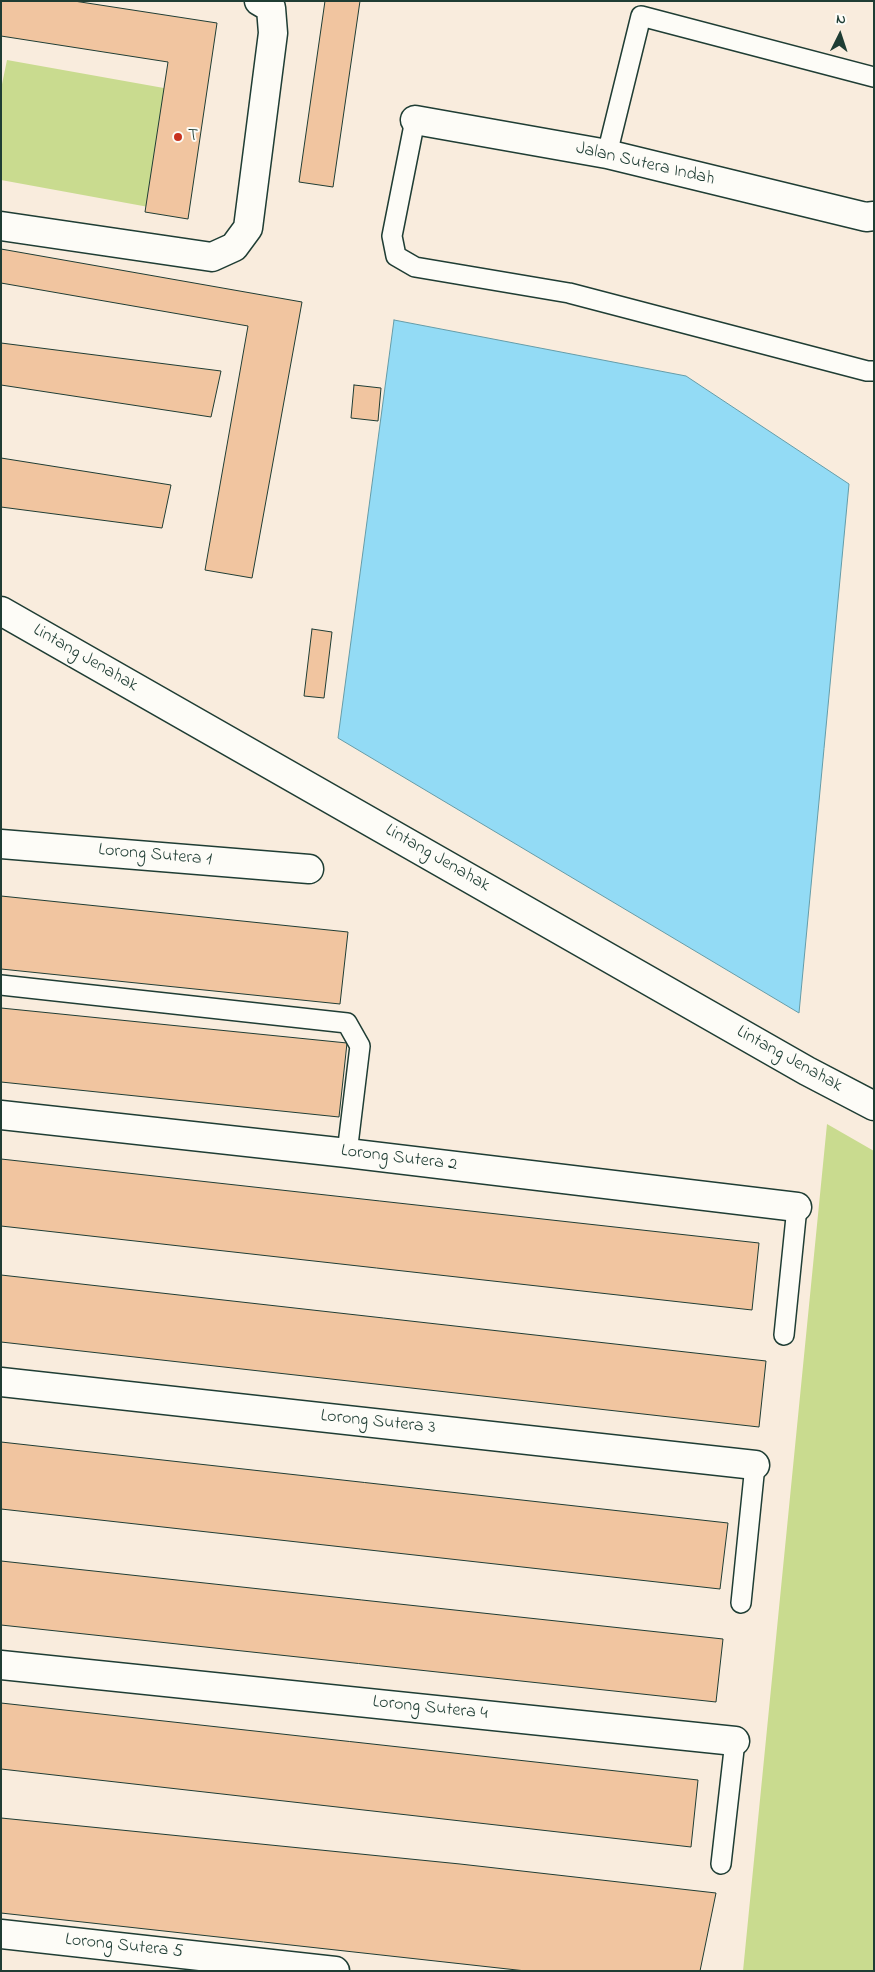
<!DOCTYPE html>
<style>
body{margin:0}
#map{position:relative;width:875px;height:1972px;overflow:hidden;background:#f9ecdd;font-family:"Indie Flower",sans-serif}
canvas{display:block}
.frame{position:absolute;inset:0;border:2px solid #1f3d34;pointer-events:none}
.north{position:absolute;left:815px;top:10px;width:50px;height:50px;-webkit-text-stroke:4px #fdfcf7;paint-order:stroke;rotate:4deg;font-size:14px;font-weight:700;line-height:20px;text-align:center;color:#1f3d34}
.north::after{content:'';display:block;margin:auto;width:18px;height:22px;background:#1f3d34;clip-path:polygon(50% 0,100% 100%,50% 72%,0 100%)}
</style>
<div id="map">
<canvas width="875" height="1972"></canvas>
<div class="frame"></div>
<div class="north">N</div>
</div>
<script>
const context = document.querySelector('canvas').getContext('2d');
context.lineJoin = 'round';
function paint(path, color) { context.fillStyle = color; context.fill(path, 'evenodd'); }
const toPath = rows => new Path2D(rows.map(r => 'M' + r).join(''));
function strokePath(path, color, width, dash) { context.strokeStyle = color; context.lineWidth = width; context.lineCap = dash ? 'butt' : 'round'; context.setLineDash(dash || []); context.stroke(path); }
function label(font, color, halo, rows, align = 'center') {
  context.font = font + ' "Indie Flower",sans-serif'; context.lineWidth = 4; context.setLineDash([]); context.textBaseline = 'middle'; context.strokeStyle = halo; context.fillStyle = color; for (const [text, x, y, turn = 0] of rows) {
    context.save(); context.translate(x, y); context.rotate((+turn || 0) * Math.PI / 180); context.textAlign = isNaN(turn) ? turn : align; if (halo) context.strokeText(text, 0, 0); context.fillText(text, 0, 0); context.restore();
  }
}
const green = toPath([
 [7,60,175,90,154,208,1,180,1,89],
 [827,1124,874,1151,874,1971,743,1971]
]);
const water = toPath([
 [394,320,686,376,849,484,799,1013,338,738,394,320]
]);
const building = toPath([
 [1,1,74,1,217,23,188,219,145,212,168,62,1,36,1,1],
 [325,1,360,1,333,187,299,182,325,1],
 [1,249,302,302,252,578,205,570,248,326,1,283,1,249],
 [1,343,221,371,211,417,1,385,1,343],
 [354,385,381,388,378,421,351,418,354,385],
 [1,458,171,485,162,528,1,507,1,458],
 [312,629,332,632,324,698,304,696,312,629],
 [1,896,348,932,340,1004,1,969,1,896],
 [1,1008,347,1043,339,1117,1,1082,1,1008],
 [1,1159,759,1243,752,1310,1,1226,1,1159],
 [1,1275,766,1361,759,1427,1,1342,1,1275],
 [1,1442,728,1523,720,1589,1,1509,1,1442],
 [1,1561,723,1639,716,1702,1,1625,1,1561],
 [1,1703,698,1780,691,1847,1,1769,1,1703],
 [1,1818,460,1864,716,1893,700,1971,526,1971,1,1913,1,1818]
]);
const lane = toPath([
 [415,120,392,236,396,256,415,267,569,293,867,371,874,371],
 [607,154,641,16,874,77],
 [1,985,347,1023,360,1046,347,1153],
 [784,1335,797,1207],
 [741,1603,755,1465],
 [721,1864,735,1741]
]);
const street = toPath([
 [415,120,607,154,866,217,874,216],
 [1,226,212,257,234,247,248,228,273,33,271,8,259,1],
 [1,611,807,1071,874,1106],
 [1,844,309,869],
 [1,1115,347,1153,797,1207],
 [1,1382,755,1465],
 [1,1665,735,1741],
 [1,1934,335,1971]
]);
const markers = [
 [178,137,5,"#c8321e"]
];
const poiNames = [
 ["T",188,137]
];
const streetNames = [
 ["Jalan Sutera Indah",645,165,13],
 ["Lintang Jenahak",85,659,30],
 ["Lorong Sutera 1",155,856,5],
 ["Lintang Jenahak",437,859,30],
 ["Lintang Jenahak",789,1060,29],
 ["Lorong Sutera 2",399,1159,7],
 ["Lorong Sutera 3",378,1423,6],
 ["Lorong Sutera 4",430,1709,6],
 ["Lorong Sutera 5",124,1947,6]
];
paint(green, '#c9db8f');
paint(water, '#93dbf5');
strokePath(water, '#659ca8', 1);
paint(building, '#f1c5a0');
strokePath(building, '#1f3d34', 1);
strokePath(lane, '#1f3d34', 22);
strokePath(street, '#1f3d34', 31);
strokePath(lane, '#fdfcf7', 19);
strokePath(street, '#fdfcf7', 28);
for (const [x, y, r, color] of markers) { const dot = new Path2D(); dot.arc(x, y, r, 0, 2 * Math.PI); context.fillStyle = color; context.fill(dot); strokePath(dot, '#fdfcf7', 2); }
label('18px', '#1f3d34', '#fdfcf7', poiNames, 'left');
label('18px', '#1f3d34', '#fdfcf7', streetNames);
</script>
